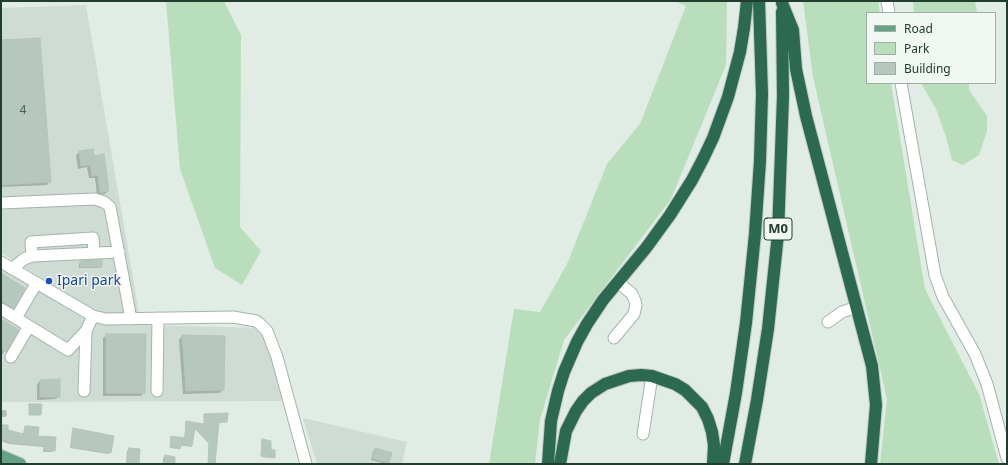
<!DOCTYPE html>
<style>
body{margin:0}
#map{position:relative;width:1008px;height:465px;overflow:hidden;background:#e1ece5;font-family:"Noto Sans",sans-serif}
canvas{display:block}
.frame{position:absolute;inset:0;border:2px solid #213d2f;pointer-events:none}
.legend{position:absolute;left:866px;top:12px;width:130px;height:72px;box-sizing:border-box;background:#f1f8f3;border:1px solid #9eada5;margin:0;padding:5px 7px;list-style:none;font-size:12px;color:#213d2f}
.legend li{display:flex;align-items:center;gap:8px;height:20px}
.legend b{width:20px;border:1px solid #9eada5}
</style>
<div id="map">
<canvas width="1008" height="465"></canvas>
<div class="frame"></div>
<ul class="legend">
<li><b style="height:5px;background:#64a385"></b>Road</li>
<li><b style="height:11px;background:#b9debb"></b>Park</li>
<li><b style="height:11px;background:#b6c7bd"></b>Building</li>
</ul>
</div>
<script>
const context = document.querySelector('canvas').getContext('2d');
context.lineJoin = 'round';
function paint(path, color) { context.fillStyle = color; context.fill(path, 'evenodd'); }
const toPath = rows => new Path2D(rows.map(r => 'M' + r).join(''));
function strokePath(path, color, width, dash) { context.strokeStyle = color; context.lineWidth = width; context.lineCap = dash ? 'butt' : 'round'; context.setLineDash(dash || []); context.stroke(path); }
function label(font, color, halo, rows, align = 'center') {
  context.font = font + ' "Noto Sans",sans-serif'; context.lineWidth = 3; context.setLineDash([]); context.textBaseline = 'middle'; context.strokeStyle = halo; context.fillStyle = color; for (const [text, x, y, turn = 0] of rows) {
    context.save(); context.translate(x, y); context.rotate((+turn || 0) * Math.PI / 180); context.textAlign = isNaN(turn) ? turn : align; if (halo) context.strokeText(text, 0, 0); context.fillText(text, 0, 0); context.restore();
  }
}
const built = toPath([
 [86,5,139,313,109,314,90,308,1,253,1,8],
 [1,267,96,324,268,328,284,401,1,402],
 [303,418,407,442,402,464,317,464]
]);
const green = toPath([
 [166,1,224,1,241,35,240,227,261,251,242,285,215,268,180,169],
 [675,1,727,1,726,65,671,199,564,340,540,420,535,464,489,464,514,309,540,312,567,264,607,164,640,124,686,6],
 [803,1,878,1,880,13,867,13,867,83,891,83,925,289,979,394,999,464,880,464,887,399,813,77],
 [913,1,975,1,977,13,914,13],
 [921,83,969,83,969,90,987,116,987,131,979,155,963,165,952,160,946,137,936,109]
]);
const shadow = toPath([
 [1,41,50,181,47,185,1,187],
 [80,152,93,157,108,191,105,194,97,195,95,178,89,178,87,167,78,169,76,155],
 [81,262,101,266,99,268,79,268,79,264],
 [1,274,24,289,9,311,1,306],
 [1,320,17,330,2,355,1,354],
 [107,335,144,392,141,396,103,396,103,338],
 [182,336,224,337,223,390,219,393,183,394,179,340],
 [40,381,59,396,56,399,37,400,37,384],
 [1,410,6,410,7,415,5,417,1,417],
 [204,415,226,422,218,423,214,464,208,464,209,444,194,428,191,447,180,445,179,449,170,448,171,437,184,439,186,422,204,425],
 [1,426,7,431,23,434,24,429,26,427,54,451,52,452,43,452,43,447,9,444,1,441],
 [73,429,110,452,108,454,70,448,72,431],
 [262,441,270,451,273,458,261,457],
 [129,449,138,464,126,464,127,451],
 [375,449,388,463,387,464,371,460,373,451],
 [165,456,174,464,163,464,163,458]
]);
const building = toPath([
 [40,38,51,182,1,185,1,40,40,38],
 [93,149,94,156,104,154,109,191,100,193,98,175,92,176,90,165,81,166,79,151,93,149],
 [102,260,102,267,80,267,80,261,102,260],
 [1,273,25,288,14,308,1,301,1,273],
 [1,319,19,330,6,352,1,349,1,319],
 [106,334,146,334,145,393,106,393,106,334],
 [182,335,225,336,224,390,186,391,182,335],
 [60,379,60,397,40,397,40,380,60,379],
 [29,404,42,404,41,415,29,415,29,404],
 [228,413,227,422,219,422,215,464,208,464,209,443,195,428,192,446,181,445,180,449,170,447,171,436,185,438,186,421,204,424,204,414,228,413],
 [1,425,8,425,8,430,24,434,25,426,39,427,38,436,56,437,55,451,44,450,44,446,11,442,1,439,1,425],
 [73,428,114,436,111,453,71,447,73,428],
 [262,439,271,441,271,450,275,450,275,458,261,456,262,439],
 [129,448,140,449,139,464,127,464,129,448],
 [375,448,392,453,389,463,372,458,375,448],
 [165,455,175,457,175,464,164,464,165,455]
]);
const minor = toPath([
 [887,1,889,13],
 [901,83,935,275,943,297,975,354,987,384,1007,458],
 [1,203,95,199,104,202,110,207,131,319],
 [32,256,31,242,93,238,94,253],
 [1,262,93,316,106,319,233,317,256,321,259,323,267,331,277,357,306,464],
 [12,269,24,259,32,256,119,252],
 [1,309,68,350,86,331,93,316],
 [16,318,36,284],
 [828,322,842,312,857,307],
 [614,338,634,314,636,305,635,301,632,294,618,282],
 [11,357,29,326],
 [84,391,86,331],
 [157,391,158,318],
 [643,434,652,376]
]);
const major = toPath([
 [1,456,20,464]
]);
const highway = toPath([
 [782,3,793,30,796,69,806,116,872,366,876,405,871,464],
 [548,464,551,421,558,391,564,372,577,342,587,324,603,300,646,248,670,215,692,180,703,159,713,138,728,97,740,52,744,28,747,1],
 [560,464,566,431,576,411,583,401,591,393,605,384,629,376,641,375,652,376,675,384,685,390,702,407,708,419,712,432,714,445,713,464],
 [723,464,736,393,746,323,755,234,760,161,762,94,759,1],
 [745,464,757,400,768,329,778,234,783,96,782,12]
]);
const markers = [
 [49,281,4,"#1a4fb4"]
];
const numberNames = [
 ["4",23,111]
];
const shields = [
 [778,229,28]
];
const shieldNames = [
 ["M0",778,229]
];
const transitNames = [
 ["Ipari park",57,281]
];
paint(built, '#cfdcd3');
paint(green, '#b9debb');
paint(shadow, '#0003');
paint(building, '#b6c7bd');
strokePath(building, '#b3c6ba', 1);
strokePath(minor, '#a4b4ab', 13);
strokePath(major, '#c1c9c5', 14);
strokePath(highway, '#c1c9c5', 14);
strokePath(minor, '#fff', 11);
strokePath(major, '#64a385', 12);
strokePath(highway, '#2b6a50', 12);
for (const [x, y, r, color] of markers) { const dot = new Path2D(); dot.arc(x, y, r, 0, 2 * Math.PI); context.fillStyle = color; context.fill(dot); strokePath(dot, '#f1f8f3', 1.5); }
label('12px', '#466052', null, numberNames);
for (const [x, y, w] of shields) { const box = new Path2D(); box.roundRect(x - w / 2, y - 11, w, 22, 3); context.fillStyle = '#f1f8f3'; context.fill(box); strokePath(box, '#213d2f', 1); }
label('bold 13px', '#213d2f', null, shieldNames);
label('14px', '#164399', '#f1f8f3', transitNames, 'left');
</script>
